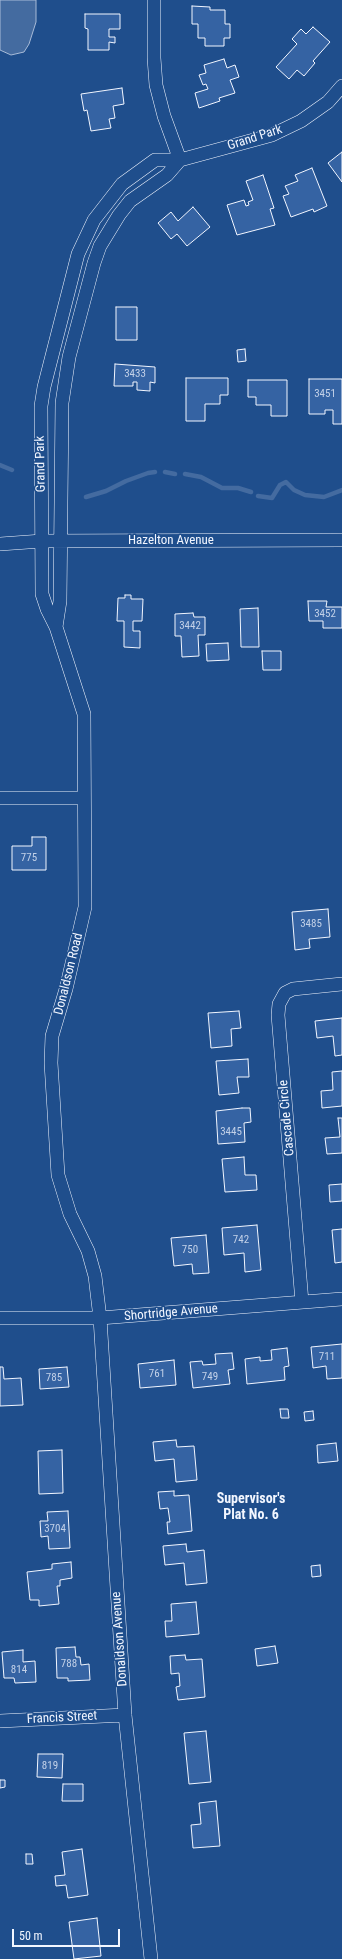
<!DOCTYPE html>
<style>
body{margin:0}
#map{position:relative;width:342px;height:1959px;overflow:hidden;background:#1f4e8c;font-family:"Roboto Condensed",sans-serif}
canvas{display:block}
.scale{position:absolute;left:12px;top:1929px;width:108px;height:18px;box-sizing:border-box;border:2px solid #f2f6ff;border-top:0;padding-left:5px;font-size:12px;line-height:14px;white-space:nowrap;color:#f2f6ff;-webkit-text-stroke:3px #1f4e8c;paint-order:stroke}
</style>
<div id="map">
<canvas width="342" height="1959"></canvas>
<div class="scale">50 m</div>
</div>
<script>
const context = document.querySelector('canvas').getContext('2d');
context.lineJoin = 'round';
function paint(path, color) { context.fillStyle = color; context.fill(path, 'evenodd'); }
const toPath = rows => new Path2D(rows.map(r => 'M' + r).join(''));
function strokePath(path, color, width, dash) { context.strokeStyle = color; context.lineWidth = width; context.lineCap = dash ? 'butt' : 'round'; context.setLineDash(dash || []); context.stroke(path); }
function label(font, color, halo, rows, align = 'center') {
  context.font = font + ' "Roboto Condensed",sans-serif'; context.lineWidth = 3; context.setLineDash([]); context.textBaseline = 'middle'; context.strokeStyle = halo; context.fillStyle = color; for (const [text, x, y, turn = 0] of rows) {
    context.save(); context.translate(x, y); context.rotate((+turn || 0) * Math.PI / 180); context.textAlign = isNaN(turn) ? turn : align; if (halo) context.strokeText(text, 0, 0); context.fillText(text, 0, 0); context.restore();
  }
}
const water = toPath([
 [0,0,36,0,36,22,29,44,24,52,11,55,0,50,0,0]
]);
const stream = toPath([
 [0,465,12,470],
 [165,472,175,474],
 [185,474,201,477,222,488,238,488,251,492],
 [258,496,272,498,280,485,286,482,294,490,305,495,324,497,342,490],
 [86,497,106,491,126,481,148,473,155,472]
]);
const building = toPath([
 [192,6,210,7,210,10,225,10,225,24,230,24,230,38,224,38,224,46,205,46,205,38,198,38,198,24,192,24,192,6],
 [85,14,120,14,120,29,109,29,109,37,115,37,115,43,109,42,109,50,88,50,88,29,85,28,85,14],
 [313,27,330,42,313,61,315,63,304,76,297,70,289,79,276,67,297,44,292,39,301,29,306,34,313,27],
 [224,59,227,68,235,65,239,77,230,80,235,93,219,98,220,101,199,108,195,93,208,89,206,84,203,85,199,75,206,73,204,65,224,59],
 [122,88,124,104,113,106,115,118,109,119,111,128,91,131,87,110,84,111,81,94,122,88],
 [342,152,342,182,328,163,342,152],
 [312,168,327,206,314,212,313,209,291,217,283,196,289,194,285,186,298,181,295,175,312,168],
 [263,175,274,208,270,209,275,225,237,235,227,205,244,200,246,206,249,205,248,202,253,200,246,181,263,175],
 [193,207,210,227,187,246,177,234,171,239,158,223,171,212,178,221,193,207],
 [116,307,137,307,137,340,116,340,116,307],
 [245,349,246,361,238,362,237,350,245,349],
 [115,364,155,367,155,383,150,382,150,391,137,390,137,382,133,382,133,386,114,386,115,364],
 [186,378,228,378,228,395,220,395,220,404,205,404,205,421,186,421,186,378],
 [309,379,342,379,342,424,333,424,333,410,325,410,325,414,309,414,309,379],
 [248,380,287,380,287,416,271,416,271,405,256,405,256,397,248,397,248,380],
 [125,595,131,595,131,599,143,599,142,621,133,621,133,631,140,631,140,648,124,647,124,621,117,621,118,598,125,598,125,595],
 [308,601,327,601,326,607,342,607,342,628,323,628,323,621,309,621,308,601],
 [258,608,259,647,241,647,240,609,258,608],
 [193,613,194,617,205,617,205,635,198,635,199,656,182,657,181,636,175,636,175,614,193,613],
 [228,643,229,660,207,661,206,644,228,643],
 [262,651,281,651,281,670,263,670,262,651],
 [32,837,46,837,46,870,12,870,12,846,32,846,32,837],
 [328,909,330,937,309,939,310,948,295,950,292,912,328,909],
 [239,1011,241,1028,231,1029,232,1046,211,1048,208,1013,239,1011],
 [342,1018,342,1055,335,1056,333,1036,317,1038,315,1021,342,1018],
 [248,1059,249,1077,237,1077,239,1093,219,1095,216,1061,248,1059],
 [342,1071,342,1106,322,1108,321,1091,333,1090,332,1072,342,1071],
 [242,1108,250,1108,251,1122,244,1123,245,1142,218,1144,216,1111,242,1108],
 [338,1118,342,1118,342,1153,327,1154,325,1138,340,1137,338,1118],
 [244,1157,245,1175,256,1175,257,1190,225,1192,222,1159,244,1157],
 [342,1184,342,1201,330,1202,329,1185,342,1184],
 [257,1225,261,1270,245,1272,244,1253,224,1255,222,1228,257,1225],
 [342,1229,342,1262,335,1263,332,1230,342,1229],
 [206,1235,209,1273,193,1274,192,1264,174,1266,171,1238,206,1235],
 [342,1344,342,1378,327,1379,326,1366,313,1368,311,1347,342,1344],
 [287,1348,289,1366,284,1367,285,1380,247,1384,245,1359,260,1357,260,1361,272,1360,271,1350,287,1348],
 [232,1353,234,1369,228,1370,230,1384,193,1388,190,1362,202,1361,203,1365,216,1364,215,1354,232,1353],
 [174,1360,176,1385,140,1388,138,1364,174,1360],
 [0,1367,3,1367,4,1379,21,1378,23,1405,0,1406,0,1367],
 [67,1367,69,1387,40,1389,39,1369,67,1367],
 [280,1409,288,1409,289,1418,281,1418,280,1409],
 [313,1411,314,1420,305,1421,304,1412,313,1411],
 [176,1440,177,1447,194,1446,197,1480,176,1482,174,1459,155,1461,153,1442,176,1440],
 [336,1443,338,1461,318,1463,317,1445,336,1443],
 [62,1450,63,1493,39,1494,38,1451,62,1450],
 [174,1491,174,1496,189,1495,192,1531,168,1534,167,1522,170,1522,168,1508,160,1509,158,1492,174,1491],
 [68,1511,70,1548,49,1549,48,1536,41,1537,40,1521,48,1521,47,1512,68,1511],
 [186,1544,187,1552,204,1550,207,1583,186,1585,184,1563,165,1565,163,1546,186,1544],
 [71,1562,72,1578,60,1580,60,1586,57,1586,59,1604,39,1606,39,1600,30,1600,27,1572,52,1569,52,1564,71,1562],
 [320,1565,321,1576,312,1577,311,1566,320,1565],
 [196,1602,199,1634,166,1637,165,1621,172,1621,171,1604,196,1602],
 [275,1646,278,1663,257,1666,255,1649,275,1646],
 [75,1647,76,1657,80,1657,81,1665,89,1664,90,1680,68,1681,68,1678,57,1678,56,1648,75,1647],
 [23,1650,23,1662,35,1661,36,1682,15,1683,14,1678,4,1678,2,1652,23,1650],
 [185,1655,186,1660,202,1659,205,1697,178,1700,176,1687,180,1686,179,1673,171,1674,170,1656,185,1655],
 [206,1731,211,1782,189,1784,184,1733,206,1731],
 [38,1754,63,1754,62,1778,37,1777,38,1754],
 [0,1780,5,1780,5,1787,0,1788,0,1780],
 [63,1784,83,1784,83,1801,62,1801,63,1784],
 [216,1801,220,1846,193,1848,191,1825,201,1824,199,1803,216,1801],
 [82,1849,88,1895,68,1898,66,1885,56,1886,55,1876,65,1875,62,1852,82,1849],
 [26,1854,32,1854,33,1864,26,1864,26,1854],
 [97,1918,101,1956,74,1959,69,1922,97,1918]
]);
const street = toPath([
 [154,0,154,58,156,85,164,116,180,160],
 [0,544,42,541,342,540],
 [56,627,60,601,62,403,69,357,94,263,100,246,119,215,130,201,167,175,180,160],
 [0,798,83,798],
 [302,1302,278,1015,279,1004,285,993,293,989,342,984],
 [0,1318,100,1318,342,1299],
 [0,1721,125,1715],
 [151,1959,125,1715,100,1318,95,1276,88,1251,70,1214,58,1175,51,1063,52,1036,66,989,85,907,84,714,56,627,47,609,42,594,41,406,44,387,78,254,94,220,122,184,155,160,180,160,272,135,301,121,328,102,342,86]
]);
const numberNames = [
 ["3433",135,374],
 ["3451",325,394],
 ["3452",325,614],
 ["3442",190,626],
 ["775",29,858],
 ["3485",311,924],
 ["3445",231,1132],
 ["742",241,1240],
 ["750",190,1250],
 ["711",327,1357],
 ["761",157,1374],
 ["749",210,1377],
 ["785",54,1378],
 ["3704",55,1529],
 ["788",69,1664],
 ["814",19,1670],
 ["819",50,1766]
];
const streetNames = [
 ["Grand Park",255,138,-18],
 ["Grand Park",41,464,-91],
 ["Hazelton Avenue",171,541],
 ["Donaldson Road",69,974,-76],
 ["Cascade Circle",287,1118,-95],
 ["Shortridge Avenue",171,1313,-5],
 ["Donaldson Avenue",120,1639,-94],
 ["Francis Street",62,1718,-3]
];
const neighbourhoodNames = [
 ["Supervisor's",251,1499],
 ["Plat No. 6",251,1515]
];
paint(water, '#446ba0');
strokePath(water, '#a8bbd7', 1);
strokePath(stream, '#446ba0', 4.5);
paint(building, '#3563a3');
strokePath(building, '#f2f6ff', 1);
strokePath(street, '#f2f6ff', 14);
strokePath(street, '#1f4e8c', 13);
label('11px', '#c3d1e8', null, numberNames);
label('13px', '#f2f6ff', '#1f4e8c', streetNames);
label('bold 14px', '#f2f6ff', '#1f4e8c', neighbourhoodNames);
</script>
